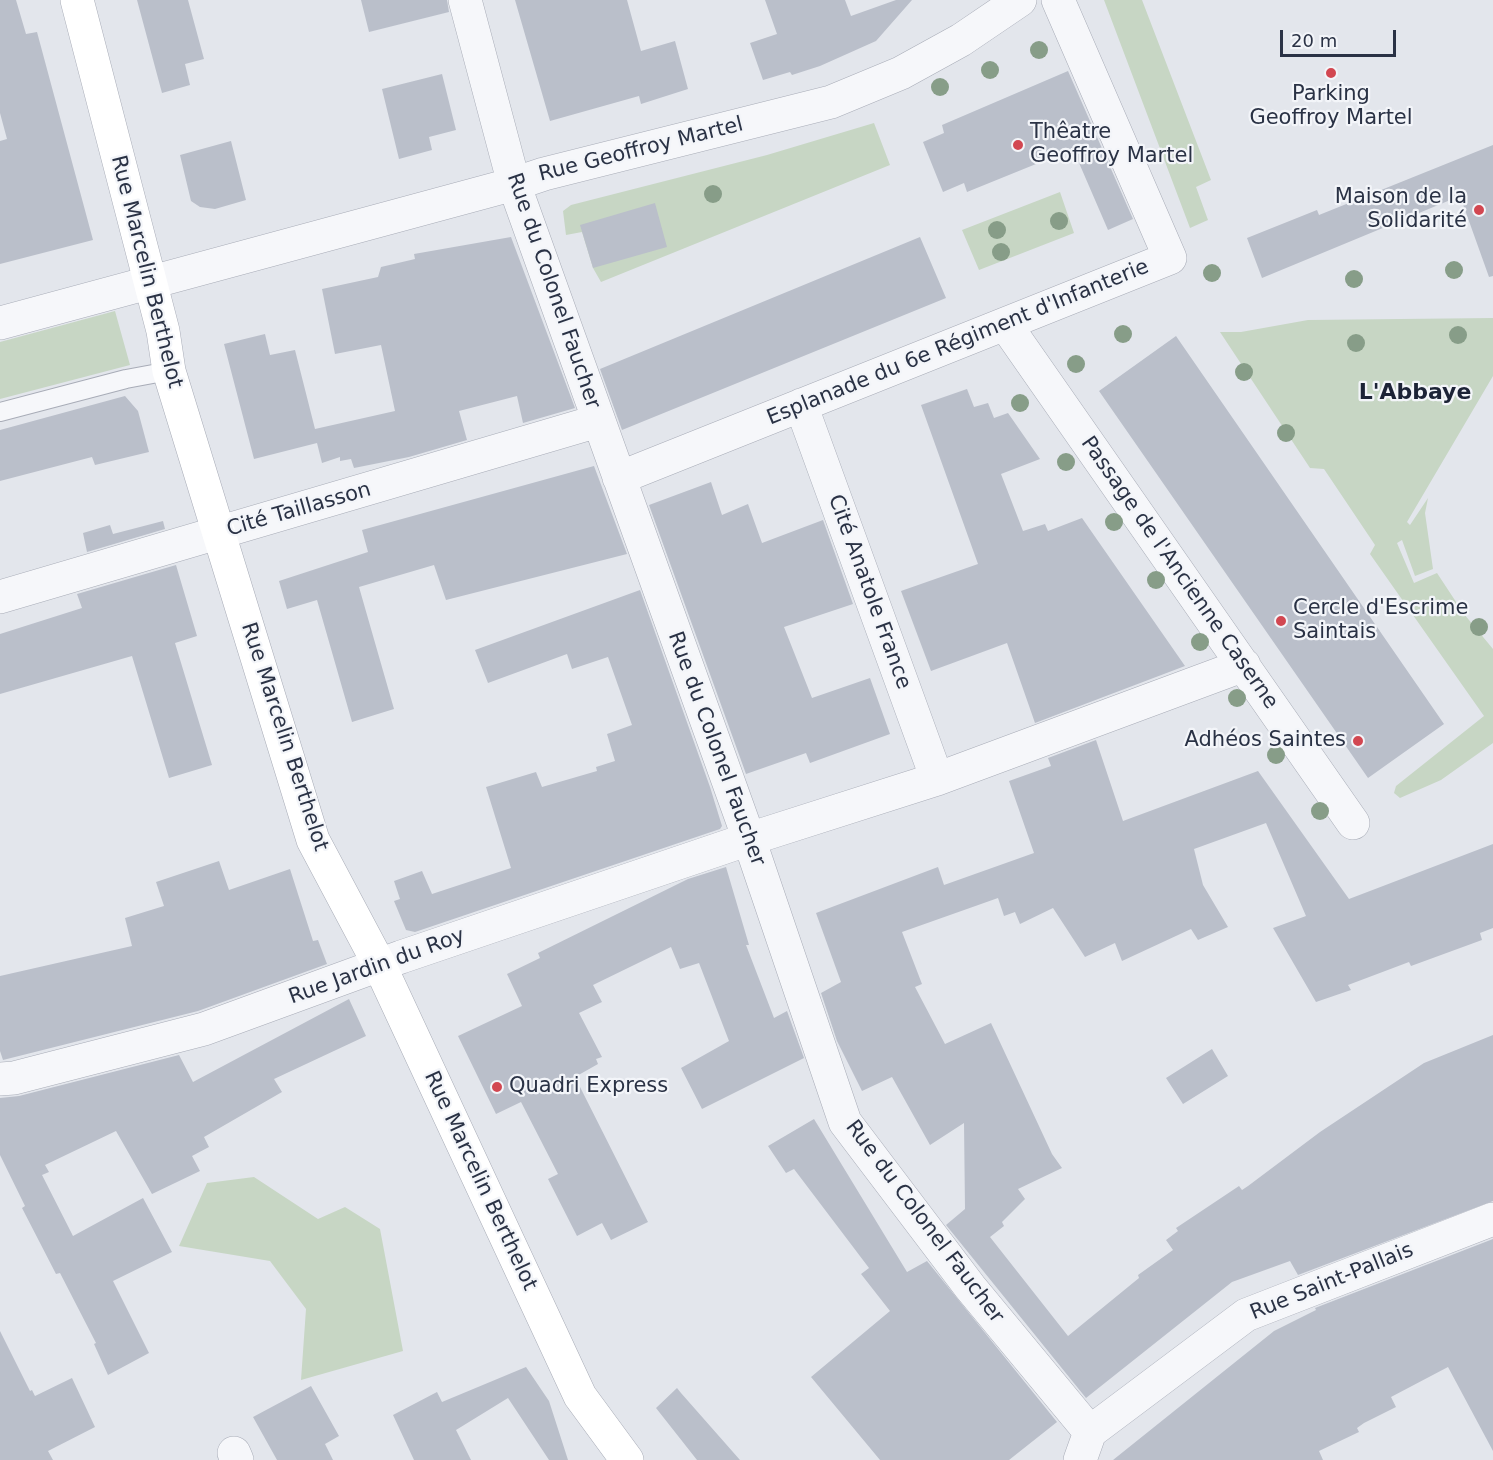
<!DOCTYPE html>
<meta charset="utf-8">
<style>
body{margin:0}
#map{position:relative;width:1493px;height:1460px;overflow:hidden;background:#e3e6ec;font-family:"DejaVu Sans",sans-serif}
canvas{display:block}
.scale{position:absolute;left:1280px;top:30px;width:116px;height:27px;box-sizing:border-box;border:3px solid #2a3245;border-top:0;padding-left:8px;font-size:18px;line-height:21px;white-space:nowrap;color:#2a3245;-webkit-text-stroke:4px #f3f5f9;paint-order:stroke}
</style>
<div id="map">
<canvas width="1493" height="1460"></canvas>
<div class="scale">20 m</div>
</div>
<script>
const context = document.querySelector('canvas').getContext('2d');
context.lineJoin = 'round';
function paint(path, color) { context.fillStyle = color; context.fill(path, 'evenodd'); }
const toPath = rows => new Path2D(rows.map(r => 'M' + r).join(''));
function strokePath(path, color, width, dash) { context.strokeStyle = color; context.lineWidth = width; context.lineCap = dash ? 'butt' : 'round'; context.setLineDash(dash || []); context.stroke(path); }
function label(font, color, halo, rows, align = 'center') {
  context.font = font + ' "DejaVu Sans",sans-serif'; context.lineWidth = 4.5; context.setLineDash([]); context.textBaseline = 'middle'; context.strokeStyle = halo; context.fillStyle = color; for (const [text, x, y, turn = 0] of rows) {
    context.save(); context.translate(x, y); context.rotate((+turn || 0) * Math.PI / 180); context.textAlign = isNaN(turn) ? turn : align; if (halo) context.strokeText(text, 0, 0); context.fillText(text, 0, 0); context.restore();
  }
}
const green = toPath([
 [1104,0,1142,0,1211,180,1196,187,1208,220,1190,228],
 [874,123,890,165,601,282,593,268,582,232,566,235,563,211,571,205,767,155],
 [1060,192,1074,233,979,270,962,230],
 [115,311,130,365,0,399,0,342],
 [1493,318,1493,376,1407,522,1410,525,1428,498,1425,513,1433,569,1415,576,1402,540,1397,543,1414,583,1437,573,1464,614,1493,649,1493,743,1441,780,1400,798,1394,793,1396,786,1484,716,1370,554,1375,545,1324,469,1310,468,1220,332,1241,332,1308,320],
 [254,1177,318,1219,345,1207,380,1229,403,1351,301,1380,306,1309,270,1261,179,1246,207,1183]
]);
const building = toPath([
 [0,0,16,0,26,34,37,32,93,240,0,264,0,141,7,139,0,113],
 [137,0,188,0,204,59,185,64,190,85,162,93],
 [361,0,447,0,449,12,369,32],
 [515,0,627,0,641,51,675,41,688,89,641,104,639,96,550,121],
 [765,0,845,0,851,16,896,0,912,0,876,41,820,66,792,75,790,72,763,80,750,43,777,34],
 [1068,71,1133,219,1108,230,1073,149,967,192,964,183,943,192,923,142,944,133,942,125],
 [442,74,456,130,429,137,432,150,399,159,382,89],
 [231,141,246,200,215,209,200,207,191,201,180,155],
 [1493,145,1493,276,1489,277,1460,196,1262,278,1247,238,1317,210,1319,215],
 [655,203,667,247,593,268,580,225],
 [511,237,575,408,523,423,517,396,459,411,467,440,409,457,354,468,351,459,340,461,340,457,322,463,317,443,254,459,224,344,265,334,270,355,295,350,315,429,395,411,381,345,335,354,322,289,378,277,381,267,415,259,414,254],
 [920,237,946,298,622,430,600,369],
 [1176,336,1444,724,1368,778,1099,391],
 [967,389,974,407,988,403,994,418,1008,413,1040,459,1001,474,1023,531,1045,524,1048,531,1082,518,1185,666,1035,723,1007,643,931,671,901,591,978,564,921,405],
 [125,396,138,411,149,452,95,465,92,457,0,481,0,430],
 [594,466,627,554,446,600,434,565,359,587,394,709,352,722,317,600,287,609,279,581,368,552,362,530],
 [711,482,722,515,748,504,762,543,823,520,853,604,784,627,812,698,870,678,890,734,810,763,806,753,746,774,649,505],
 [163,521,165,529,87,552,83,533,110,525,113,534],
 [176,565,197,636,175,643,212,765,169,778,132,656,0,694,0,634,82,608,77,594],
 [640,590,710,787,722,826,720,829,415,932,406,930,394,901,400,899,394,881,422,871,432,894,511,868,486,787,536,772,542,787,597,771,596,767,615,761,607,734,632,725,608,657,572,669,567,654,488,683,475,650],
 [1096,740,1123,821,1258,771,1349,899,1493,844,1493,928,1480,933,1482,940,1411,966,1409,962,1348,985,1351,990,1316,1002,1273,928,1306,916,1266,823,1194,849,1203,885,1228,927,1198,940,1191,929,1122,961,1115,943,1085,957,1053,908,1020,924,1015,912,1004,916,998,898,902,932,922,984,915,987,945,1044,991,1023,1052,1154,1062,1168,1018,1189,1025,1199,1002,1222,1004,1226,990,1237,1068,1336,1139,1278,1138,1275,1173,1250,1166,1240,1178,1231,1176,1228,1239,1186,1242,1190,1248,1186,1320,1132,1424,1063,1493,1035,1493,1201,1298,1275,1290,1261,1232,1282,1086,1398,946,1225,965,1209,964,1123,930,1145,892,1077,862,1091,837,1041,821,993,841,982,816,913,938,867,944,885,1034,853,1009,781,1051,766,1048,758],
 [219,861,229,890,290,869,313,941,318,940,327,964,198,1011,3,1060,0,1051,0,976,132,946,125,918,164,906,156,882],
 [726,867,749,945,746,945,774,1018,787,1011,804,1058,702,1109,681,1068,729,1041,699,963,680,969,671,947,593,985,602,1002,579,1013,602,1057,596,1059,598,1064,575,1077,648,1222,611,1240,602,1223,577,1236,548,1179,558,1174,521,1102,496,1114,458,1036,522,1006,507,974,540,958,538,953,688,879],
 [349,999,366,1036,274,1079,282,1092,204,1137,209,1147,192,1156,200,1171,152,1194,116,1131,45,1165,49,1172,42,1175,73,1236,143,1198,172,1252,113,1281,149,1353,108,1375,94,1344,96,1343,60,1273,56,1274,22,1208,25,1206,0,1155,0,1098,19,1096,179,1055,193,1082],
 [1212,1049,1228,1076,1183,1104,1166,1078],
 [814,1119,907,1272,927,1261,1057,1422,1009,1460,880,1460,811,1377,890,1311,861,1274,869,1268,794,1169,786,1173,768,1146],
 [1493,1239,1493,1451,1448,1367,1391,1397,1396,1407,1364,1423,1357,1428,1359,1432,1319,1451,1323,1460,1113,1460,1274,1331,1316,1310,1315,1308],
 [0,1331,30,1391,32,1390,35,1396,72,1378,95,1427,48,1451,53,1460,0,1460],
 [526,1367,549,1401,568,1460,549,1460,508,1398,456,1430,471,1460,414,1460,393,1415,437,1392,442,1402],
 [311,1386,339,1436,325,1444,333,1460,277,1460,253,1417],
 [677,1388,681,1393,740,1460,697,1460,656,1408]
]);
const lane = toPath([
 [0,412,126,379,169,371]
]);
const street = toPath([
 [465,0,514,184,749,839,845,1122,970,1287,1090,1432],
 [0,323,514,184,544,174,831,102,901,73,961,40,1020,0],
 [1005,324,1353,823],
 [801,405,937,779],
 [619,478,1170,258,1058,0],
 [0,597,598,421],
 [0,1079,14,1078,204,1029,401,957,749,839,937,779,1244,665],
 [234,1453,237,1460],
 [1080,1460,1090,1432,1246,1315,1493,1219]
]);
const secondary = toPath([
 [77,0,163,331,169,371,313,840,380,966,580,1396,627,1460]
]);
const trees = [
 [1039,50],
 [990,70],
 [940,87],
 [713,194],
 [1059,221],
 [997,230],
 [1001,252],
 [1454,270],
 [1212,273],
 [1354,279],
 [1123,334],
 [1458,335],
 [1356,343],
 [1076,364],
 [1244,372],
 [1020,403],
 [1286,433],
 [1066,462],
 [1114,522],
 [1156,580],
 [1479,627],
 [1200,642],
 [1237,698],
 [1276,755],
 [1320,811]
];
const markers = [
 [1331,73,6,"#d24751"],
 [1018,145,6,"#d24751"],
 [1479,210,6,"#d24751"],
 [1281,621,6,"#d24751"],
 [1358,741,6,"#d24751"],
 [497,1087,6,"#d24751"]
];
const poiNames = [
 ["Parking",1331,95,"center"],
 ["Geoffroy Martel",1331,119,"center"],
 ["Thêatre",1030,133],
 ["Geoffroy Martel",1030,157],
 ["Maison de la",1467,198,"right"],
 ["Solidarité",1467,222,"right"],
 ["Cercle d'Escrime",1293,609],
 ["Saintais",1293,633],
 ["Adhéos Saintes",1346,741,"right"],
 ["Quadri Express",509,1087]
];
const streetNames = [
 ["Rue Geoffroy Martel",641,150,-14],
 ["Rue Marcelin Berthelot",146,272,76],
 ["Rue du Colonel Faucher",553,291,71],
 ["Esplanade du 6e Régiment d'Infanterie",958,343,-22],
 ["Cité Taillasson",299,510,-16],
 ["Passage de l'Ancienne Caserne",1179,573,55],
 ["Cité Anatole France",869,592,70],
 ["Rue Marcelin Berthelot",284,737,72],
 ["Rue du Colonel Faucher",716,749,70],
 ["Rue Jardin du Roy",377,967,-20],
 ["Rue Marcelin Berthelot",480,1181,65],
 ["Rue du Colonel Faucher",924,1222,53],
 ["Rue Saint-Pallais",1332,1282,-22]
];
const neighbourhoodNames = [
 ["L'Abbaye",1415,393]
];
paint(green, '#c7d6c4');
paint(building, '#babfca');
strokePath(lane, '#a8acb7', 20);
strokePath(street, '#a8acb7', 34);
strokePath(secondary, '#a8acb7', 34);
strokePath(lane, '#f6f7fa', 18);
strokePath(street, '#f6f7fa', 33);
strokePath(secondary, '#fff', 33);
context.fillStyle = '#879d88';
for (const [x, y] of trees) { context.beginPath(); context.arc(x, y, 9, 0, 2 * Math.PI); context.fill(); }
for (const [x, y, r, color] of markers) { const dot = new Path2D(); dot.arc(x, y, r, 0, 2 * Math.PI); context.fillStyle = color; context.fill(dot); strokePath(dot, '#f3f5f9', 2); }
label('21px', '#2a3245', '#f3f5f9', poiNames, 'left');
label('21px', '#2a3245', '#f3f5f9', streetNames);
label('bold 22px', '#1c2336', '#f3f5f9', neighbourhoodNames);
</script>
